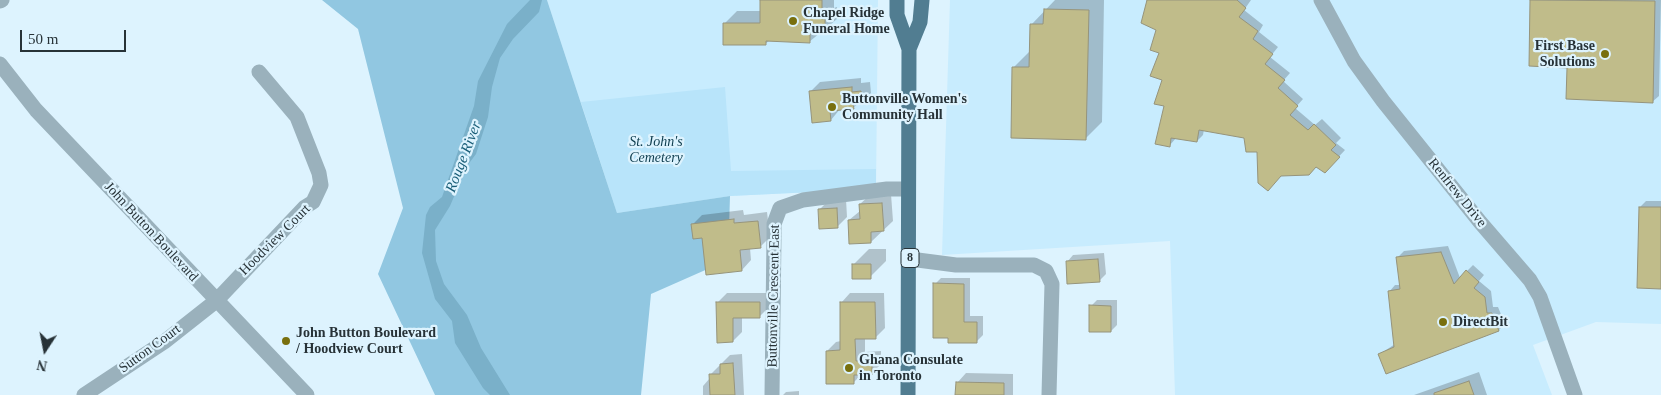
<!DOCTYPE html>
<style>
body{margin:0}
#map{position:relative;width:1661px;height:395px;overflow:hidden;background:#ddf3fe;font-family:"Times New Roman",serif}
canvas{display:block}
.north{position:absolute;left:20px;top:325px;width:50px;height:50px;-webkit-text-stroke:4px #ddf3fe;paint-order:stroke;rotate:191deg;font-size:14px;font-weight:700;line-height:20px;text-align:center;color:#273237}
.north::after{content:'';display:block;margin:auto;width:18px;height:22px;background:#273237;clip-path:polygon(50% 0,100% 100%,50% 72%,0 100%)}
.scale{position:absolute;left:20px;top:30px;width:106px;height:22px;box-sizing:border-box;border:2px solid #273237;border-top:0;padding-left:6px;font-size:15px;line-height:18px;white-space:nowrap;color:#273237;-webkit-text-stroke:4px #ddf3fe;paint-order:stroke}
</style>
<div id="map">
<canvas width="1661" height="395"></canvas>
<div class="north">N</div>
<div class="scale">50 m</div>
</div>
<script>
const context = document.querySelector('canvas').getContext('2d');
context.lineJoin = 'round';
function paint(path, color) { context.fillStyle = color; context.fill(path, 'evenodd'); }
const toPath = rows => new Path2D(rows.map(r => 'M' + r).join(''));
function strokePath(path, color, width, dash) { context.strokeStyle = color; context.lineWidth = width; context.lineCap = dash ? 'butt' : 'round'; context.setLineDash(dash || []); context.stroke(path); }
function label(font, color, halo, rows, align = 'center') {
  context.font = font + ' "Times New Roman",serif'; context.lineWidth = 4.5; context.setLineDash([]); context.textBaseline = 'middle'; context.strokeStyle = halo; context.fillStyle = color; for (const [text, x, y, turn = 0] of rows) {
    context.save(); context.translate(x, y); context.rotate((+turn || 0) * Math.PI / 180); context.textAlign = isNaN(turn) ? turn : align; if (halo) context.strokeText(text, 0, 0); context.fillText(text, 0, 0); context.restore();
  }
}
const built = toPath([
 [547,0,878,0,876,189,730,196,617,213],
 [950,0,1661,0,1661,324,1596,322,1533,345,1552,395,1175,395,1170,241,942,255]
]);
const green = toPath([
 [725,87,731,171,876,169,876,189,730,196,617,213,581,102]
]);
const forest = toPath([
 [322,0,547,0,617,213,730,196,728,260,651,294,641,395,435,395,378,274,403,208,358,29]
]);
const water = toPath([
 [530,0,542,0,539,12,513,39,500,58,492,87,488,117,476,154,467,166,450,206,435,230,436,261,444,284,467,315,481,348,510,395,490,395,483,388,455,343,452,321,435,299,422,253,426,215,430,207,442,197,474,106,478,81,507,24]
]);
const shadow = toPath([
 [761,0,834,0,834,8,837,7,837,19,809,42,770,40,765,44,725,23,737,11,761,11],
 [1055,0,1104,0,1102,122,1086,138,1014,67,1030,51,1031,25],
 [1148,0,1251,0,1244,10,1263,25,1259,32,1278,47,1270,57,1290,73,1283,81,1303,99,1295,108,1315,125,1322,119,1341,138,1336,143,1345,150,1331,165,1316,165,1259,151,1246,137,1204,129,1203,135,1197,141,1176,138,1170,145,1158,29,1142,22],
 [1531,0,1661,0,1659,96,1652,102,1568,67,1530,65],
 [861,78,861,83,870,82,871,93,853,108,840,109,831,120,810,92,820,82],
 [891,194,893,221,871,242,849,220,860,211,860,204,870,195],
 [846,199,847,217,838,226,819,210,829,200],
 [1646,201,1661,201,1661,288,1640,207],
 [743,210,744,215,767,212,770,237,760,247,750,248,751,260,742,270,703,237,693,224,702,215],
 [1448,246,1460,278,1473,265,1484,275,1479,281,1491,291,1493,307,1498,307,1505,324,1499,330,1380,354,1395,344,1389,292,1395,285,1401,285,1397,258,1404,251],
 [869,249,886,249,886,261,870,277,853,265],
 [1104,253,1106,274,1099,281,1067,262,1073,255],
 [941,278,970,278,970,316,983,316,983,335,977,341,935,284],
 [727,293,769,293,769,307,760,316,742,317,742,332,733,341,718,302],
 [850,293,884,293,885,328,875,338,865,338,865,352,881,351,881,364,871,374,862,374,854,382,827,351,836,342,841,341,841,303],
 [1097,300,1117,300,1117,325,1111,331,1091,306],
 [742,354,744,395,703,395,703,386,710,378,710,375,730,355],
 [1479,372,1487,395,1414,395],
 [966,373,1013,374,1013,395,957,395,957,383],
 [799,391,799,395,783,395,786,392]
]);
const building = toPath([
 [760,0,822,0,822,19,825,19,825,32,810,32,810,43,766,41,766,45,723,45,723,23,760,23,760,0],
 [1147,0,1237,0,1246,8,1239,17,1258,31,1253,39,1273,54,1265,64,1285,80,1278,88,1298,106,1290,115,1308,130,1314,124,1336,145,1331,150,1340,157,1325,173,1316,167,1309,175,1281,176,1268,191,1258,183,1257,152,1246,152,1244,138,1199,130,1197,142,1171,138,1170,147,1155,144,1164,106,1154,104,1162,80,1150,76,1159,53,1150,50,1156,30,1141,23,1147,0],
 [1530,0,1655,1,1653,103,1566,99,1567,68,1529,66,1530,0],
 [1044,9,1089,10,1086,140,1011,138,1012,67,1029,67,1030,24,1043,24,1044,9],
 [852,87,852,92,861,91,862,103,853,104,854,109,830,111,831,121,812,123,809,91,852,87],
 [882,203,884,231,871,232,871,243,849,244,848,220,860,219,859,204,882,203],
 [1639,207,1661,207,1661,289,1637,288,1639,207],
 [837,208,838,228,819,229,818,209,837,208],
 [734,219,734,223,758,221,761,248,740,250,742,271,706,275,702,238,693,239,691,224,734,219],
 [1441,252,1454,284,1466,270,1479,282,1474,288,1485,297,1487,313,1492,313,1499,331,1386,374,1378,354,1394,347,1388,291,1400,289,1396,257,1441,252],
 [1098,259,1100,282,1067,284,1066,261,1098,259],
 [852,264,871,264,871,279,852,279,852,264],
 [933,283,964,284,964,322,977,322,977,343,948,343,948,338,933,338,933,283],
 [716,302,760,302,760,318,733,318,733,342,717,343,716,302],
 [840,302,875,302,876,339,855,339,856,361,872,360,872,375,854,375,854,384,826,384,826,351,840,350,840,302],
 [1089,305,1111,306,1111,332,1089,332,1089,305],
 [733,363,735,395,710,395,709,374,720,374,720,364,733,363],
 [1469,381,1474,395,1434,395,1434,393,1469,381],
 [956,382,1004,383,1004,395,955,395,956,382]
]);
const minor = toPath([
 [1321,0,1354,61,1383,101,1480,222,1530,280,1540,297,1575,395],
 [0,1,2,0],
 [0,64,36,110,307,395],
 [910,259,956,265,1034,265,1046,271,1052,284,1049,395],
 [84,395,164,342,216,301,305,207,313,202,321,185,319,173,297,117,259,72],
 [772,395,774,237,774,224,780,208,803,200,887,189,908,189]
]);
const major = toPath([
 [897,0,897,15,909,49,908,395],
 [909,49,920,22,922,0]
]);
const markers = [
 [793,21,5,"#786f0e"],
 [1605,54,5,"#786f0e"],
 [832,107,5,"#786f0e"],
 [1443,322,5,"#786f0e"],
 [286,341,5,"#786f0e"],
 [849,368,5,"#786f0e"]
];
const shields = [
 [910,258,18]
];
const shieldNames = [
 ["8",910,258]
];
const poiNames = [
 ["Chapel Ridge",803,13],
 ["Funeral Home",803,29],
 ["First Base",1595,46,"right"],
 ["Solutions",1595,62,"right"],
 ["Buttonville Women's",842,99],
 ["Community Hall",842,115],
 ["DirectBit",1453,322],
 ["John Button Boulevard",296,333],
 ["/ Hoodview Court",296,349],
 ["Ghana Consulate",859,360],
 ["in Toronto",859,376]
];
const parkNames = [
 ["St. John's",656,142],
 ["Cemetery",656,158]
];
const streetNames = [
 ["Renfrew Drive",1457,193,51],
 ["John Button Boulevard",151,232,47],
 ["Hoodview Court",275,240,-45],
 ["Buttonville Crescent East",774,296,-89],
 ["Sutton Court",150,349,-36]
];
const waterNames = [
 ["Rouge River",464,157,-69]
];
paint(built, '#c8ecfe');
paint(green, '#b8e4fa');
paint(forest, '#91c7e1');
paint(water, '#7ab0c9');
paint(shadow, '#0003');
paint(building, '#c0bc8a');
strokePath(building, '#96947c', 1);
strokePath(minor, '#9ab1bc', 15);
strokePath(major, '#517d91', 15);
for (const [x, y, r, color] of markers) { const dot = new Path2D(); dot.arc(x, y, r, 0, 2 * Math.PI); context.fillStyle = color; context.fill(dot); strokePath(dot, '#ddf3fe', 2); }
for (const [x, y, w] of shields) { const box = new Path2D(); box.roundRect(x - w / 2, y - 9.5, w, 19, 4); context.fillStyle = '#ddf3fe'; context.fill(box); strokePath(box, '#273237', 1); }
label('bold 12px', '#273237', null, shieldNames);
label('bold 14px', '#273237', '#ddf3fe', poiNames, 'left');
label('italic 14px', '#0d3c4e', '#ddf3fe', parkNames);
label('14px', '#273237', '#ddf3fe', streetNames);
label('italic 15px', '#195d77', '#ddf3fe', waterNames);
</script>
